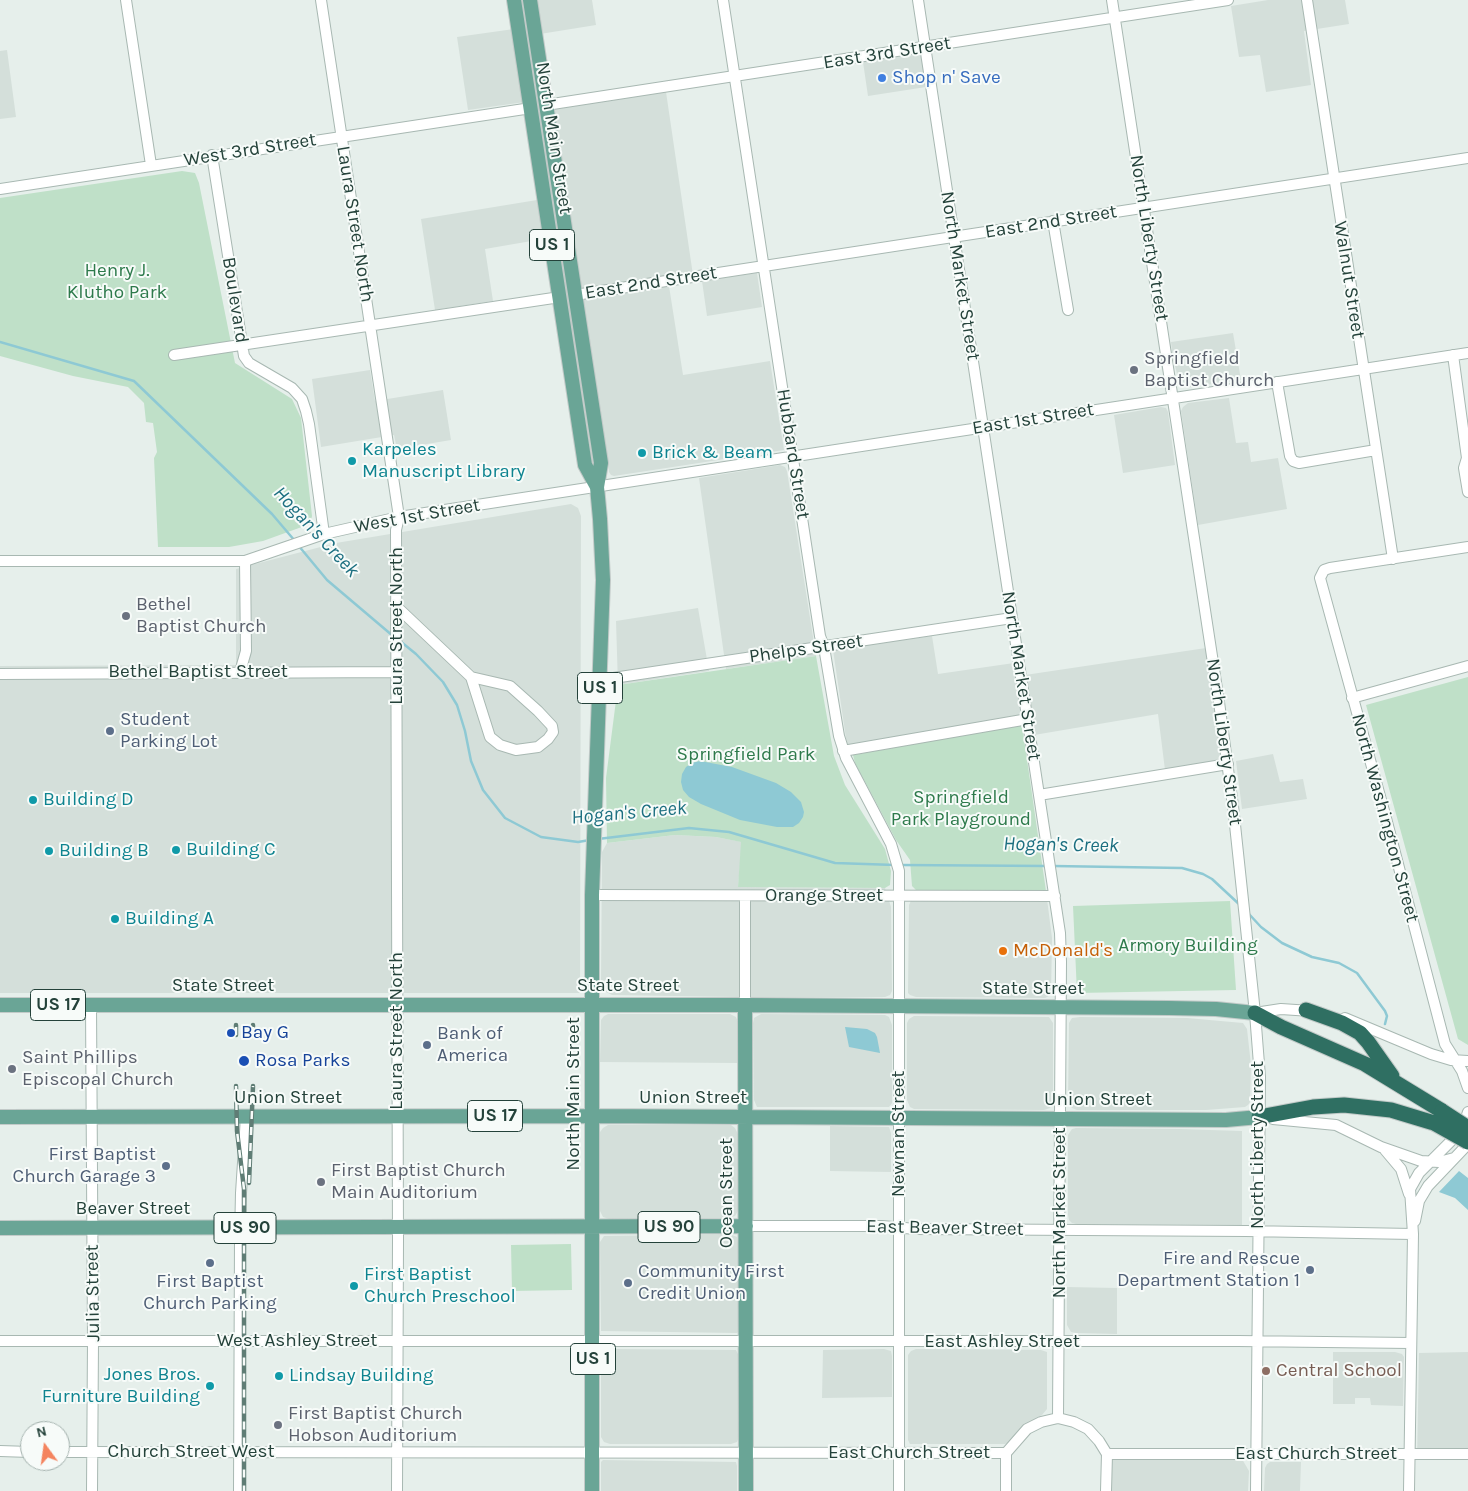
<!DOCTYPE html>
<style>
body{margin:0}
#map{position:relative;width:1468px;height:1491px;overflow:hidden;background:#e6efeb;font-family:Karla,sans-serif}
canvas{display:block}
.north{position:absolute;left:20px;top:1421px;width:50px;height:50px;box-sizing:border-box;background:#f7fbf9;border:1px solid #a3b1ad;border-radius:50%;rotate:346deg;font-size:14px;font-weight:700;line-height:20px;text-align:center;color:#24423a}
.north::after{content:'';display:block;margin:auto;width:18px;height:22px;background:#f4845f;clip-path:polygon(50% 0,100% 100%,50% 72%,0 100%)}
</style>
<div id="map">
<canvas width="1468" height="1491"></canvas>
<div class="north">N</div>
</div>
<script>
const context = document.querySelector('canvas').getContext('2d');
context.lineJoin = 'round';
function paint(path, color) { context.fillStyle = color; context.fill(path, 'evenodd'); }
const toPath = rows => new Path2D(rows.map(r => 'M' + r).join(''));
function strokePath(path, color, width, dash) { context.strokeStyle = color; context.lineWidth = width; context.lineCap = dash ? 'butt' : 'round'; context.setLineDash(dash || []); context.stroke(path); }
function label(font, color, halo, rows, align = 'center') {
  context.font = font + ' Karla,sans-serif'; context.lineWidth = 4; context.setLineDash([]); context.textBaseline = 'middle'; context.strokeStyle = halo; context.fillStyle = color; for (const [text, x, y, turn = 0] of rows) {
    context.save(); context.translate(x, y); context.rotate((+turn || 0) * Math.PI / 180); context.textAlign = isNaN(turn) ? turn : align; if (halo) context.strokeText(text, 0, 0); context.fillText(text, 0, 0); context.restore();
  }
}
const built = toPath([
 [534,0,592,0,596,25,540,34],
 [1268,0,1345,0,1349,24,1304,31,1311,85,1266,92,1260,55,1239,57,1231,6],
 [514,29,525,102,468,110,457,37],
 [7,50,16,117,0,119,0,51],
 [921,53,926,87,868,96,863,62],
 [666,92,694,282,669,286,683,375,770,361,784,450,614,476,611,475,609,472,605,439,601,436,551,110],
 [537,200,543,239,485,249,493,301,435,310,421,219],
 [757,273,762,307,707,316,702,281],
 [1233,333,1241,380,1185,388,1180,384,1173,359,1171,342],
 [370,370,375,401,443,390,451,440,397,449,394,435,321,447,312,379],
 [1229,398,1236,443,1248,442,1251,462,1278,458,1287,509,1198,525,1181,411,1183,407,1188,403],
 [1161,407,1166,408,1168,412,1175,465,1123,473,1114,415],
 [780,465,785,467,787,471,816,656,726,669,699,478],
 [571,504,578,508,581,516,580,993,0,993,0,666,236,665,236,569,336,543],
 [698,608,709,671,618,685,616,621],
 [932,636,938,674,1014,663,1022,725,853,755,847,745,833,650],
 [1206,648,1223,762,1165,770,1158,714,1034,735,1025,675],
 [1273,754,1280,782,1303,779,1307,799,1242,809,1236,761],
 [675,835,716,837,742,842,738,887,885,888,891,907,892,991,890,995,885,997,737,997,612,995,606,992,602,987,601,981,602,852,607,843],
 [916,890,1046,891,1052,938,1051,995,1045,998,916,997,910,995,908,993,909,905],
 [608,1014,730,1014,736,1017,738,1022,738,1063,600,1062,601,1020,604,1016],
 [761,1014,885,1015,889,1017,892,1025,892,1103,889,1107,757,1107,754,1100,753,1023,754,1018],
 [914,1016,1049,1017,1053,1023,1053,1098,1052,1103,1050,1108,1044,1110,914,1109,910,1107,907,1100,907,1023,909,1019],
 [1080,1017,1187,1018,1243,1023,1247,1029,1251,1065,1250,1102,1248,1105,1245,1107,1206,1110,1077,1110,1072,1108,1068,1103,1069,1023,1072,1018],
 [608,1125,731,1125,735,1128,738,1134,738,1211,735,1216,729,1218,609,1219,603,1217,600,1211,600,1132,603,1128],
 [830,1126,889,1127,891,1133,891,1172,830,1171],
 [1076,1128,1179,1129,1242,1131,1242,1225,1076,1224,1072,1223,1069,1220,1068,1215,1068,1135,1072,1129],
 [730,1234,737,1237,738,1242,739,1331,737,1333,601,1331,600,1242,604,1236],
 [1067,1287,1117,1288,1117,1334,1076,1333,1071,1332,1067,1325],
 [610,1349,736,1350,739,1356,739,1437,737,1442,731,1444,610,1444,604,1442,601,1437,601,1354,603,1350],
 [884,1349,891,1351,892,1356,892,1397,822,1398,823,1350],
 [916,1349,1041,1350,1047,1352,1047,1409,1042,1415,1024,1425,1010,1442,1005,1444,910,1444,908,1440,908,1355,911,1351],
 [1333,1352,1395,1352,1402,1354,1404,1357,1403,1406,1371,1405,1370,1398,1355,1398,1355,1404,1333,1404],
 [1468,1352,1468,1458,1417,1459,1419,1353],
 [1103,1459,1242,1459,1249,1471,1248,1491,1103,1491],
 [603,1460,736,1462,737,1466,737,1491,601,1491,601,1462],
 [1270,1462,1301,1462,1300,1491,1264,1491,1265,1468,1267,1464]
]);
const green = toPath([
 [182,171,195,173,199,183,235,363,292,399,301,418,312,516,310,524,263,541,229,547,158,547,154,458,157,452,153,423,146,422,144,403,128,387,73,376,0,356,0,198],
 [816,656,834,756,845,785,885,849,891,871,890,885,885,888,738,887,741,842,716,837,675,835,607,843,606,778,618,685],
 [1468,677,1468,1045,1458,1039,1366,705],
 [1022,725,1046,891,916,890,912,886,910,860,896,840,855,763,853,755],
 [1230,901,1236,990,1077,993,1073,906],
 [571,1244,572,1290,512,1291,511,1245]
]);
const water = toPath([
 [700,761,732,767,776,783,791,792,801,802,804,812,803,817,799,823,793,827,777,827,740,820,701,804,689,797,683,790,681,782,682,774,686,767,692,763],
 [845,1027,867,1029,875,1033,877,1037,880,1053,849,1047],
 [1459,1171,1468,1178,1468,1210,1455,1198,1439,1192]
]);
const stream = toPath([
 [0,342,134,381,272,514,295,541],
 [298,545,327,580,393,636],
 [400,641,416,654,443,682,457,705,465,731,471,761,483,790,505,818,541,837,578,842,590,840],
 [598,839,689,828,729,832,835,863,895,865],
 [900,865,1047,866],
 [1053,866,1182,868,1203,874,1212,879,1240,905],
 [1249,914,1261,927,1282,943,1312,957,1339,963,1357,973,1385,1011,1387,1016,1385,1024]
]);
const minor = toPath([
 [126,0,151,165],
 [321,0,399,517,396,530,398,1240,397,1491],
 [723,0,820,636,824,647,839,736,846,758,891,844,899,871,899,1491],
 [918,0,1060,933,1061,962,1058,1418],
 [1112,0,1219,702,1233,806,1255,1013,1260,1077,1256,1491],
 [1307,0,1393,559],
 [546,105,1228,0],
 [212,155,244,356,249,363,292,388,302,399,306,411,309,424,324,534],
 [0,189,531,108],
 [1053,221,1068,310],
 [575,295,1468,158],
 [174,355,560,297],
 [1453,355,1467,458,1464,468,1468,492],
 [1277,382,1290,456,1293,461,1299,463,1376,450],
 [1468,547,1330,568,1324,570,1320,578,1386,818,1445,1044,1462,1071,1468,1088],
 [0,561,245,561,324,534,399,517,1468,353],
 [397,607,471,677,510,686,538,711,552,726,553,732,548,739,538,747,516,750,500,745,490,737,471,677],
 [240,672,246,651,245,561],
 [0,674,397,672],
 [600,680,1012,618],
 [1352,698,1468,666],
 [843,751,1028,719],
 [1039,795,1228,764],
 [592,895,1055,896],
 [91,1005,93,1341,92,1491],
 [745,1005,745,896],
 [1255,1013,1281,1009,1311,1011],
 [1345,1018,1431,1054,1451,1060,1468,1061],
 [1273,1119,1336,1125,1381,1147,1421,1161,1439,1162,1454,1158],
 [1385,1150,1401,1169,1409,1194],
 [1415,1221,1419,1201,1428,1186,1468,1144],
 [746,1226,882,1226,916,1229,1246,1231,1413,1234],
 [0,1341,1238,1341,1411,1343],
 [0,1451,30,1452],
 [60,1452,1006,1453],
 [1006,1453,1027,1429,1041,1422,1058,1418,1074,1422,1088,1429,1099,1441,1107,1454,1468,1454],
 [239,1491,240,1239,241,1193,246,1117],
 [1006,1491,1006,1453],
 [1106,1491,1107,1454],
 [1409,1491,1413,1234,1410,1189,1419,1173,1456,1136,1464,1124,1468,1112]
]);
const major = toPath([
 [514,0,585,465,597,487],
 [530,0,601,463,597,487,600,519,603,580,592,895,592,1491],
 [0,1005,745,1005,1169,1008,1216,1009,1255,1013],
 [745,1005,746,1491],
 [0,1117,593,1116,1226,1120,1259,1117],
 [0,1228,746,1226]
]);
const highway = toPath([
 [1306,1010,1342,1023,1360,1033,1368,1042,1392,1076],
 [1255,1013,1281,1027,1365,1064,1442,1111],
 [1259,1117,1313,1107,1344,1105,1391,1110,1434,1123]
]);
const rail = toPath([
 [236,1035,236,1025],
 [253,1035,253,1025],
 [236,1086,237,1131,244,1189,244,1491],
 [249,1183,253,1086]
]);
const highwayBridge = toPath([
 [1442,1111,1468,1128],
 [1434,1123,1468,1142]
]);
const markers = [
 [882,78,5,"#3f7fe0"],
 [1134,370,5,"#6b7280"],
 [642,453,5,"#0f9aa8"],
 [352,461,5,"#0f9aa8"],
 [126,616,5,"#6b7280"],
 [110,731,5,"#5c6f8a"],
 [33,800,5,"#0f9aa8"],
 [176,850,5,"#0f9aa8"],
 [49,851,5,"#0f9aa8"],
 [115,919,5,"#0f9aa8"],
 [1003,951,5,"#e8710a"],
 [231,1033,5,"#1a4fb4"],
 [427,1045,5,"#5c6f8a"],
 [244,1061,6,"#1a4fb4"],
 [12,1069,5,"#6b7280"],
 [166,1166,5,"#5c6f8a"],
 [321,1182,5,"#6b7280"],
 [210,1263,5,"#5c6f8a"],
 [1310,1270,5,"#5c6f8a"],
 [628,1283,5,"#5c6f8a"],
 [354,1286,5,"#0f9aa8"],
 [1266,1371,5,"#8d6e63"],
 [279,1376,5,"#0f9aa8"],
 [210,1386,5,"#0f9aa8"],
 [278,1425,5,"#6b7280"]
];
const shields = [
 [552,245,45],
 [600,688,45],
 [58,1005,55],
 [495,1116,55],
 [669,1227,62],
 [245,1228,62],
 [593,1359,45]
];
const shieldNames = [
 ["US 1",552,245],
 ["US 1",600,688],
 ["US 17",58,1005],
 ["US 17",495,1116],
 ["US 90",669,1227],
 ["US 90",245,1228],
 ["US 1",593,1359]
];
const streetNames = [
 ["East 3rd Street",887,53,-9],
 ["North Main Street",554,138,81],
 ["West 3rd Street",250,150,-9],
 ["East 2nd Street",1051,222,-9],
 ["Laura Street North",355,224,81],
 ["North Liberty Street",1149,238,81],
 ["North Market Street",960,276,81],
 ["Walnut Street",1349,280,81],
 ["East 2nd Street",651,283,-9],
 ["Boulevard",235,300,81],
 ["East 1st Street",1033,419,-9],
 ["Hubbard Street",793,454,81],
 ["West 1st Street",417,516,-10],
 ["Laura Street North",397,626,-90],
 ["Phelps Street",806,649,-8],
 ["Bethel Baptist Street",198,672],
 ["North Market Street",1021,676,81],
 ["North Liberty Street",1224,742,82],
 ["North Washington Street",1385,818,75],
 ["Orange Street",824,896],
 ["State Street",223,986],
 ["State Street",628,986],
 ["State Street",1033,989],
 ["Laura Street North",397,1031,-90],
 ["North Main Street",574,1094,-90],
 ["Union Street",288,1098],
 ["Union Street",693,1098],
 ["Union Street",1098,1100],
 ["Newnan Street",899,1134,-90],
 ["North Liberty Street",1258,1145,-90],
 ["Ocean Street",727,1193,-90],
 ["Beaver Street",133,1209],
 ["North Market Street",1060,1213,-90],
 ["East Beaver Street",945,1228,1],
 ["Julia Street",93,1293,-91],
 ["West Ashley Street",297,1341],
 ["East Ashley Street",1002,1342],
 ["Church Street West",191,1452],
 ["East Church Street",909,1453],
 ["East Church Street",1316,1454]
];
const shopNames = [
 ["Shop n' Save",892,78]
];
const parkNames = [
 ["Henry J.",117,271],
 ["Klutho Park",117,293],
 ["Springfield Park",746,755],
 ["Springfield",961,798],
 ["Park Playground",961,820],
 ["Armory Building",1188,946]
];
const worshipNames = [
 ["Springfield",1144,359],
 ["Baptist Church",1144,381],
 ["Bethel",136,605],
 ["Baptist Church",136,627],
 ["Saint Phillips",22,1058],
 ["Episcopal Church",22,1080],
 ["First Baptist Church",331,1171],
 ["Main Auditorium",331,1193],
 ["First Baptist Church",288,1414],
 ["Hobson Auditorium",288,1436]
];
const cultureNames = [
 ["Karpeles",362,450],
 ["Manuscript Library",362,472],
 ["Brick & Beam",652,453],
 ["Building D",43,800],
 ["Building C",186,850],
 ["Building B",59,851],
 ["Building A",125,919],
 ["First Baptist",364,1275],
 ["Church Preschool",364,1297],
 ["Jones Bros.",200,1375,"right"],
 ["Furniture Building",200,1397,"right"],
 ["Lindsay Building",289,1376]
];
const serviceNames = [
 ["Student",120,720],
 ["Parking Lot",120,742],
 ["Bank of",437,1034],
 ["America",437,1056],
 ["First Baptist",156,1155,"right"],
 ["Church Garage 3",156,1177,"right"],
 ["Fire and Rescue",1300,1259,"right"],
 ["Department Station 1",1300,1281,"right"],
 ["Community First",638,1272],
 ["Credit Union",638,1294],
 ["First Baptist",210,1282,"center"],
 ["Church Parking",210,1304,"center"]
];
const foodNames = [
 ["McDonald's",1013,951]
];
const transitNames = [
 ["Bay G",241,1033],
 ["Rosa Parks",255,1061]
];
const educationNames = [
 ["Central School",1276,1371]
];
const waterNames = [
 ["Hogan's Creek",316,532,47],
 ["Hogan's Creek",629,813,-5],
 ["Hogan's Creek",1061,845,1]
];
paint(built, '#d4dfda');
paint(green, '#bfe0c8');
paint(water, '#8ec9d4');
strokePath(stream, '#8ec9d4', 2.5);
strokePath(minor, '#a8b8b2', 12);
strokePath(major, '#c2cac8', 16);
strokePath(highway, '#c2cac8', 17);
strokePath(minor, '#fff', 10);
strokePath(major, '#6aa596', 14);
strokePath(highway, '#2f6f62', 15);
strokePath(rail, '#5f7d75', 4.5);
strokePath(rail, '#f7fbf9', 2.5, [8]);
strokePath(highwayBridge, '#c2cac8', 17, []);
strokePath(highwayBridge, '#2f6f62', 15);
for (const [x, y, r, color] of markers) { const dot = new Path2D(); dot.arc(x, y, r, 0, 2 * Math.PI); context.fillStyle = color; context.fill(dot); strokePath(dot, '#f7fbf9', 2); }
for (const [x, y, w] of shields) { const box = new Path2D(); box.roundRect(x - w / 2, y - 15.5, w, 31, 4); context.fillStyle = '#f7fbf9'; context.fill(box); strokePath(box, '#24423a', 1); }
label('bold 18px', '#24423a', null, shieldNames);
label('19px', '#24423a', '#f7fbf9', streetNames);
label('19px', '#366cbe', '#f7fbf9', shopNames, 'left');
label('19px', '#2d7a4b', '#f7fbf9', parkNames);
label('19px', '#5b616d', '#f7fbf9', worshipNames, 'left');
label('19px', '#0d838f', '#f7fbf9', cultureNames, 'left');
label('19px', '#4e5e75', '#f7fbf9', serviceNames, 'left');
label('19px', '#c56008', '#f7fbf9', foodNames, 'left');
label('19px', '#164399', '#f7fbf9', transitNames, 'left');
label('19px', '#785e54', '#f7fbf9', educationNames, 'left');
label('italic 20px', '#1c6f80', '#f7fbf9', waterNames);
</script>
